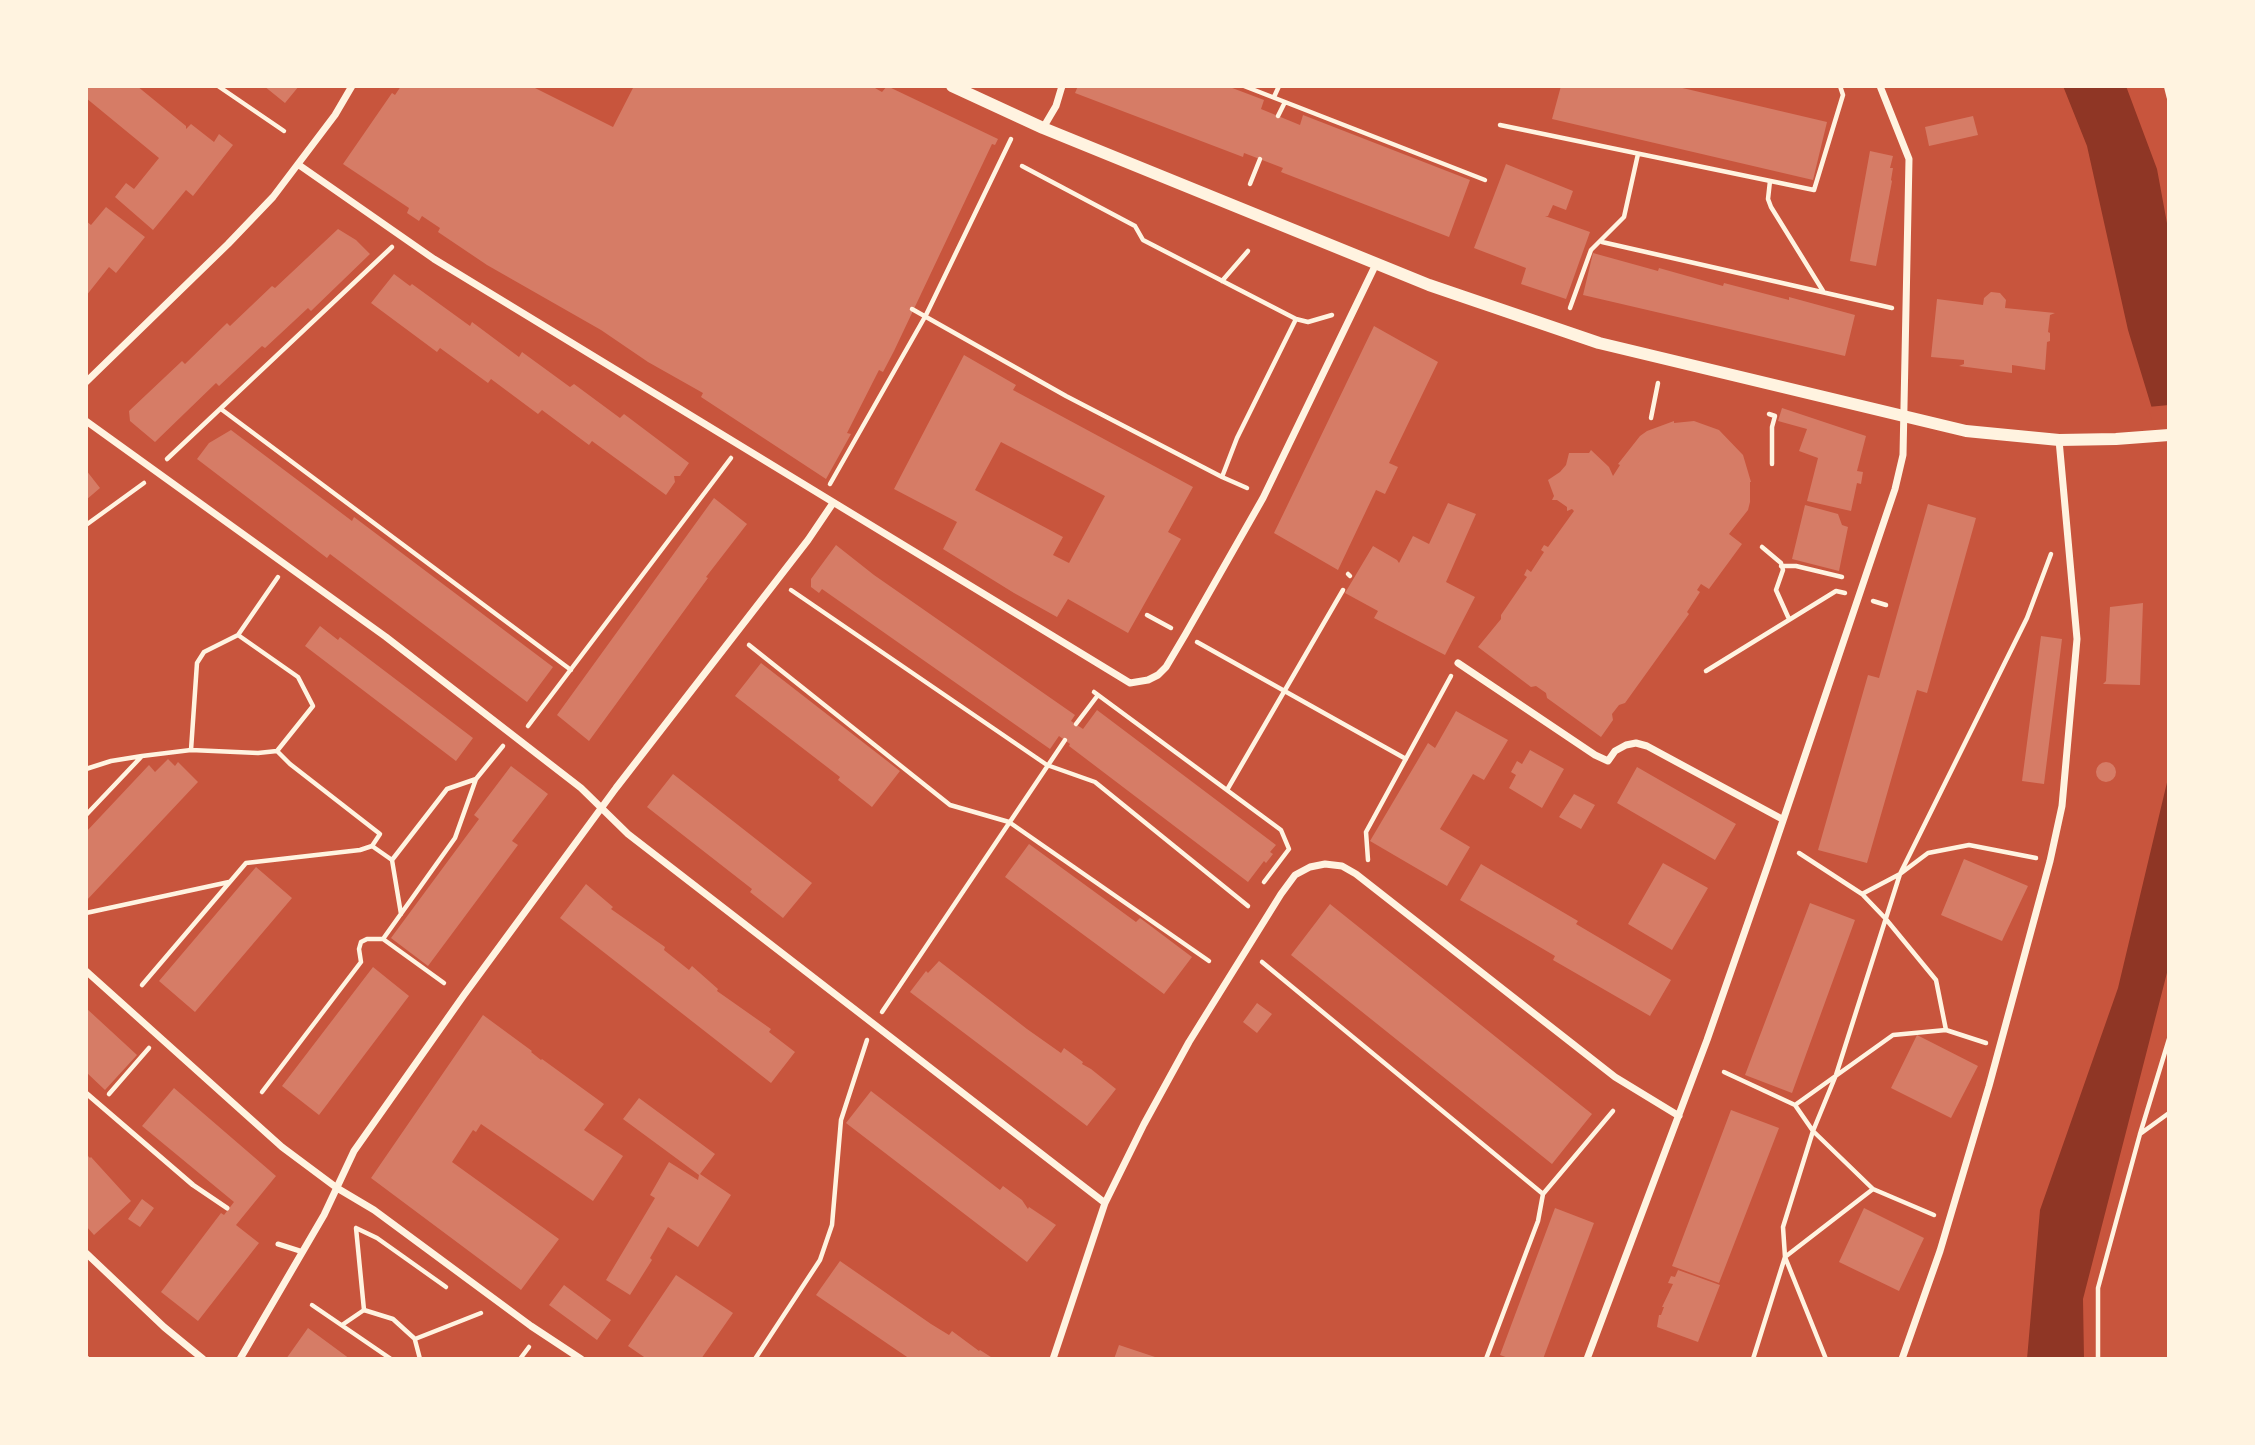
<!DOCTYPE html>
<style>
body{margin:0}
#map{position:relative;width:2255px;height:1445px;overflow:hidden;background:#c8553d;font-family:"Sofia Sans Condensed",sans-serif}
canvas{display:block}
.frame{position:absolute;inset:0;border:88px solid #fff3e0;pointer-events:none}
</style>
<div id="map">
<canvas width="2255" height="1445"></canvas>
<div class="frame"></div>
</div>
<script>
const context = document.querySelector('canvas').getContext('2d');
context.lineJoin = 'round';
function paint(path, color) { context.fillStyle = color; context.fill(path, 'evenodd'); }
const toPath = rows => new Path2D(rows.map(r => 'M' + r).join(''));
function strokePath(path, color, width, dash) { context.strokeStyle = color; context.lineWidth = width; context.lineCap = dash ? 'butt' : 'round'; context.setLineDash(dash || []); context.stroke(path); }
const water = toPath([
 [2063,86,2126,86,2157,169,2169,234,2169,487,2168,461,2128,330,2087,146],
 [2169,774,2169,965,2083,1299,2084,1359,2027,1359,2040,1210,2118,988]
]);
const pier = toPath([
 [2169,405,2169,464,2165,464,2148,407]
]);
const building = toPath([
 [86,86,137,86,186,126,186,129,191,124,214,142,219,134,233,145,193,196,186,190,153,230,115,197,126,183,134,189,159,158,86,98],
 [264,86,299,86,285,103],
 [401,86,531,86,613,127,634,86,876,86,875,88,882,92,887,86,998,139,995,145,992,144,894,351,883,372,879,370,847,433,851,434,826,479,701,397,703,393,648,362,601,330,487,265,438,232,440,228,422,216,419,221,407,213,409,208,343,164,392,93,395,95],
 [1078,86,1227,86,1264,100,1261,109,1300,125,1303,115,1470,180,1449,237,1281,172,1283,168,1244,153,1243,157,1075,93],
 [1561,86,1674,86,1827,122,1813,180,1552,119],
 [1973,116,1978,135,1929,146,1925,127],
 [1870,151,1893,156,1890,168,1893,168,1891,180,1892,181,1876,266,1850,261],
 [1506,164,1573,191,1566,210,1553,205,1548,216,1545,216,1590,232,1566,299,1521,284,1526,268,1474,248],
 [106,207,145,237,116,273,109,267,86,296,86,221,91,225],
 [338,229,356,240,370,254,311,311,308,308,265,348,262,346,219,386,216,383,155,442,130,421,129,411,182,361,185,364,227,323,230,326,272,286,275,288],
 [1593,253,1658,271,1659,268,1723,286,1724,283,1789,300,1789,297,1855,315,1845,356,1583,295],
 [394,274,410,286,412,284,470,326,472,322,519,357,522,352,570,387,574,384,620,418,624,414,689,463,680,476,674,476,675,482,666,495,592,441,589,445,542,410,538,414,491,379,488,383,440,348,437,352,371,303],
 [1991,292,2000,293,2006,300,2005,308,2055,313,2050,315,2048,332,2050,333,2050,341,2047,342,2045,370,2012,365,2012,373,1959,366,1964,364,1964,360,1931,357,1937,299,1983,305,1984,298],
 [1374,326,1438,362,1389,463,1398,467,1385,494,1376,490,1338,570,1274,533],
 [964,355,1016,385,1013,390,1193,487,1168,532,1181,539,1128,633,1068,599,1057,617,1014,593,943,549,957,522,894,489],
 [1001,442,1105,496,1069,563,1053,555,1063,537,975,490],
 [1782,408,1866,436,1857,471,1863,472,1861,484,1857,483,1851,511,1807,501,1818,458,1799,451,1807,429,1778,421],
 [1674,421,1674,423,1694,421,1719,430,1743,455,1751,482,1750,482,1750,502,1748,510,1729,534,1742,544,1709,589,1701,584,1697,590,1700,592,1687,612,1689,614,1625,703,1619,705,1612,714,1613,720,1601,737,1547,698,1546,693,1536,686,1531,687,1478,647,1501,619,1501,615,1527,577,1524,575,1527,569,1531,572,1544,552,1541,550,1544,545,1548,547,1574,511,1572,509,1567,511,1567,507,1557,500,1552,500,1554,496,1548,480,1560,472,1566,465,1569,453,1589,453,1591,450,1609,467,1613,476,1620,465,1618,464,1640,436,1647,431],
 [231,430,352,521,354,517,553,667,527,702,330,554,327,558,197,459,209,443],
 [86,470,100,488,86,500],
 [714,498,747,524,706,577,708,578,589,741,557,715],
 [1448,503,1476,514,1446,582,1475,597,1445,655,1374,618,1378,611,1345,593,1373,546,1397,560,1399,563,1413,536,1429,544],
 [1928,504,1976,518,1927,693,1917,690,1867,863,1818,850,1868,675,1879,678],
 [1805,505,1838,514,1842,525,1848,527,1839,571,1792,559],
 [836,545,874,575,1075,715,1071,721,1083,729,1097,710,1276,845,1270,852,1273,854,1266,863,1264,861,1248,882,1069,746,1070,744,1059,736,1050,749,822,589,819,593,811,587,811,579],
 [2143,603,2140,685,2103,684,2106,681,2110,607],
 [320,626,338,640,340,637,473,738,456,761,305,646],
 [2041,636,2062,639,2044,784,2022,781],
 [761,663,900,771,872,807,838,780,840,777,735,696],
 [1456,711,1508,740,1484,780,1473,774,1440,829,1470,847,1447,886,1370,841,1428,743,1435,748],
 [1530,750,1564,769,1542,808,1509,788,1516,775,1511,772,1517,761,1522,764],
 [168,759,175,766,178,762,198,782,86,901,86,832,149,765,155,772],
 '2096 772a10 10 0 1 1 20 0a10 10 0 1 1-20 0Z',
 [511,766,548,794,512,841,518,845,428,966,391,938,479,819,474,815],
 [1637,767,1736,824,1715,860,1617,803],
 [673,774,812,883,783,918,750,892,752,889,647,807],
 [1574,794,1595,805,1581,829,1559,817],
 [1029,844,1136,922,1140,918,1192,957,1164,994,1005,877],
 [1964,859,2028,886,2002,941,1941,915],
 [1663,863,1708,888,1672,950,1628,924],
 [1481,864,1578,921,1576,924,1671,980,1650,1016,1553,960,1555,956,1460,900],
 [256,867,292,898,195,1012,159,981],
 [586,884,613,907,611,909,665,947,664,950,689,970,692,966,718,989,717,991,771,1029,769,1032,795,1052,771,1083,560,918],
 [1810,903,1855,920,1792,1093,1745,1075],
 [1330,904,1592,1114,1552,1164,1291,955],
 [939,961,1027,1029,1061,1053,1064,1048,1083,1062,1082,1064,1091,1069,1116,1089,1087,1126,910,992,926,971,928,973],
 [373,967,409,996,319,1115,282,1086],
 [1257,1003,1272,1014,1257,1033,1243,1022],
 [86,1008,137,1055,105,1090,86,1072],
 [483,1015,532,1051,531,1052,541,1060,542,1059,604,1104,584,1130,623,1156,593,1201,481,1124,476,1132,473,1130,452,1162,559,1239,521,1290,371,1178],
 [1917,1035,1978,1066,1951,1118,1891,1088],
 [174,1088,276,1176,236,1225,259,1243,198,1321,161,1292,221,1213,224,1215,234,1202,142,1126],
 [871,1091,1000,1190,1003,1186,1022,1200,1028,1209,1029,1207,1056,1225,1027,1262,846,1123],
 [639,1098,715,1154,700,1174,731,1195,698,1247,668,1227,650,1258,652,1260,630,1295,606,1280,655,1198,650,1195,669,1162,698,1180,699,1175,623,1119],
 [1731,1110,1779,1128,1719,1283,1672,1266],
 [86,1154,90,1158,91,1157,131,1201,94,1235,86,1226],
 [142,1199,154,1208,140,1227,128,1219],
 [1555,1208,1594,1223,1543,1359,1511,1359,1500,1355],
 [1864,1208,1924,1238,1899,1291,1839,1262],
 [840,1261,931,1324,949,1335,952,1331,979,1351,980,1350,994,1359,910,1359,816,1295],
 [1678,1270,1720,1285,1698,1342,1657,1327,1659,1315,1661,1315,1664,1307,1662,1307,1673,1284,1668,1283,1671,1276,1675,1277],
 [676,1275,733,1313,701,1359,647,1359,628,1346],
 [564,1285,611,1320,597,1340,549,1305],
 [308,1328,350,1359,286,1359],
 [1119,1345,1161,1359,1114,1359]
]);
const path = toPath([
 [218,86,284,131],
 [1244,86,1485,180],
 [2166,86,2169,98],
 [1274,97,1279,86],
 [1278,116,1285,102],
 [1500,125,1814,190,1843,95,1840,86],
 [1022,166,1135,226,1143,240,1296,319],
 [1770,181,1768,199,1771,207,1823,291],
 [1250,184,1260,159],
 [1602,242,1892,308],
 [1222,281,1248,251],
 [1570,308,1591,250,1624,217,1638,154],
 [912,309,1066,396,1222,477],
 [221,409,571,670],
 [1769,414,1775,416,1772,427,1772,464],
 [1651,418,1658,383],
 [167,459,392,247],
 [830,484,926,315,1011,139],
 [1247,488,1222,477,1237,438,1296,319,1308,322,1332,315],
 [86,525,144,483],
 [1762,547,1781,563,1783,570,1776,590,1789,619],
 [1781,566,1796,566,1842,577],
 [1348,574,1350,576],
 [791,590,1047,765,1095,782,1248,906],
 [1873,601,1886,605],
 [1147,615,1171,628],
 [1197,642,1406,759],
 [749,645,950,805,1009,822,1209,961],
 [1706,671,1836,591,1845,593],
 [1094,692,1281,830,1289,849,1264,882],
 [1076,724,1098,695],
 [528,726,731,458],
 [191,750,258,753,277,751,313,706,298,677,238,635],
 [277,751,290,764,380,834,372,846],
 [142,756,191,750,197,663,204,652,238,635,278,577],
 [86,769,111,761,142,756,86,815],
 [1227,790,1343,590],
 [1799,853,1862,894,1885,918,1936,980,1946,1030,1986,1043],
 [392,860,401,914],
 [1368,860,1366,832,1451,676],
 [1862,894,1900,874,1928,853,1969,845,2036,858],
 [86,913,229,882],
 [383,939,444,983],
 [1262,962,1543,1194],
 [142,985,246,863,360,850,372,846,392,860,447,789,476,779],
 [882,1012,1065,740],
 [1724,1072,1795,1105,1813,1131,1873,1189,1934,1215],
 [262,1092,361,962,359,949,361,942,367,939,383,939,455,838,476,779,503,746],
 [109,1094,149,1048],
 [1795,1105,1893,1035,1946,1030],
 [2140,1134,2169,1113],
 [356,1228,377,1238,446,1287],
 [356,1228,364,1310],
 [312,1305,391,1359],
 [342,1325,364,1310,393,1319,415,1339,481,1313],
 [415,1340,420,1359],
 [86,1357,88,1359],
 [520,1359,529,1347],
 [755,1359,820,1260,832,1225,841,1120,867,1040],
 [1486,1359,1538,1221,1543,1194,1613,1111],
 [1753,1359,1785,1257,1783,1227,1813,1131,1836,1075,1900,874,2027,618,2051,554],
 [1826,1359,1785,1257,1873,1189],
 [2098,1359,2098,1288,2140,1134,2169,1039]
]);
const service = toPath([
 [86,1093,193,1185,227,1208],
 [278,1244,303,1252]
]);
const minor = toPath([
 [1043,128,1056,106,1062,86],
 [299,165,434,259,1130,683,1148,680,1158,675,1166,667,1185,635,1263,498,1376,264],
 [86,382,228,244,273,197,335,115,352,86],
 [86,421,386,637,581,788,628,834,1105,1203],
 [1458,663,1595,755,1608,761,1615,751,1626,745,1636,743,1647,746,1782,819],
 [86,971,282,1147,337,1188,374,1210,531,1326,581,1359],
 [86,1253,164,1327,203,1359],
 [240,1359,324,1215,354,1151,464,995,616,788,808,540,833,503],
 [1053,1359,1105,1203,1144,1124,1189,1042,1281,894,1295,875,1310,867,1325,864,1342,866,1356,874,1615,1077,1679,1116],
 [1587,1359,1707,1040,1769,862,1895,489,1903,455,1909,159,1880,86],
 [1902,1359,1940,1251,1989,1086,2050,861,2062,806,2077,639,2059,440]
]);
const tertiary = toPath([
 [952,86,1043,128,1429,285,1599,343,1966,431,2059,440,2116,439,2169,435]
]);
paint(water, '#8f3625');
paint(pier, '#c8553d');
paint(building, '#d67c66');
strokePath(path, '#fff3e0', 4.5);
strokePath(service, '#fff3e0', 5);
strokePath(minor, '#fff3e0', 7);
strokePath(tertiary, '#fff3e0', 12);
</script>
